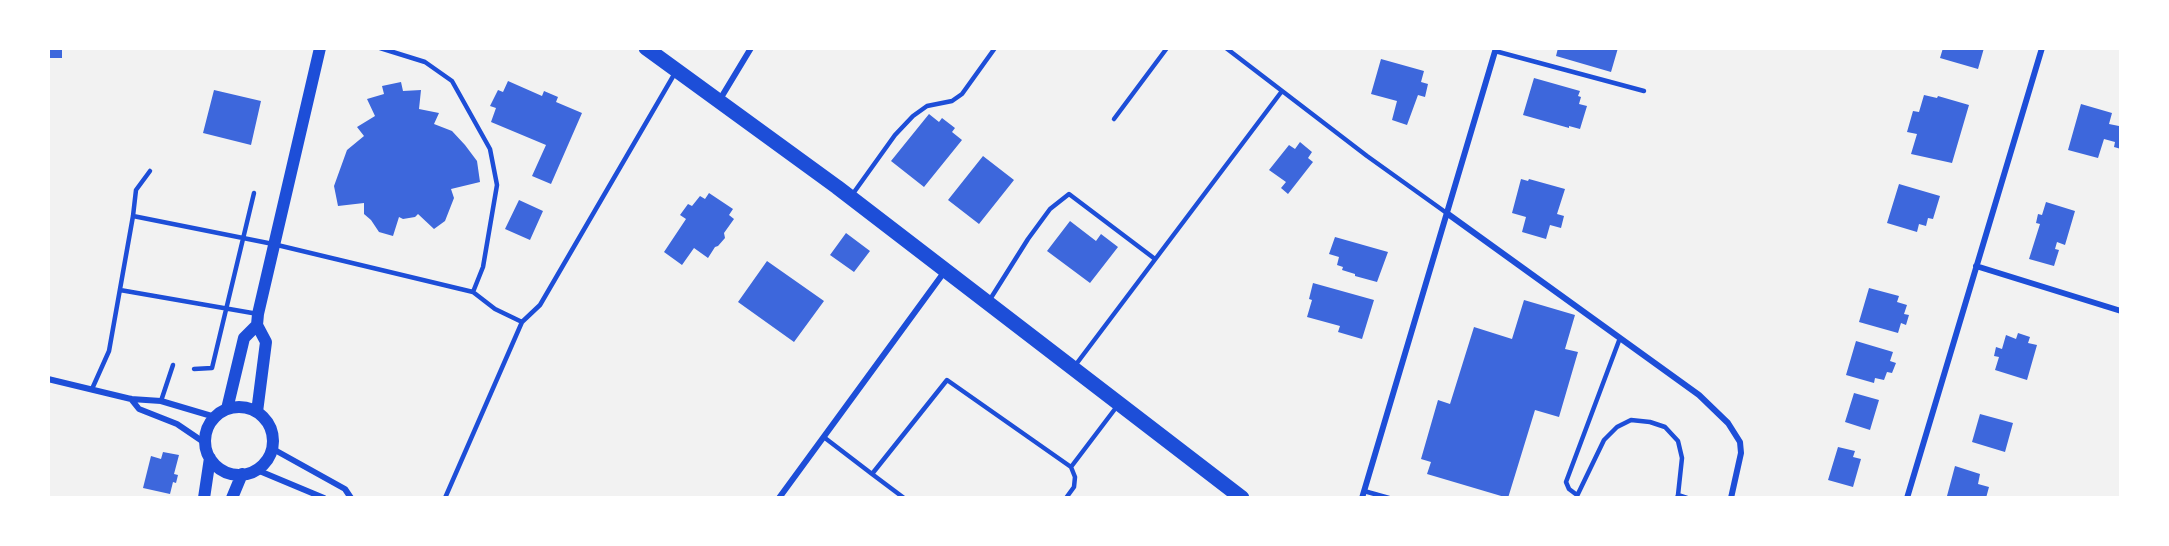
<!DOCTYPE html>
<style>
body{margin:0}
#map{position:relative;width:2169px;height:546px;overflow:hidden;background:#f2f2f2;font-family:"Source Serif 4",serif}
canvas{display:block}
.frame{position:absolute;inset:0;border:50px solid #fff;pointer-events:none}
</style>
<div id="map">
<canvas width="2169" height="546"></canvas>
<div class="frame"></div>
</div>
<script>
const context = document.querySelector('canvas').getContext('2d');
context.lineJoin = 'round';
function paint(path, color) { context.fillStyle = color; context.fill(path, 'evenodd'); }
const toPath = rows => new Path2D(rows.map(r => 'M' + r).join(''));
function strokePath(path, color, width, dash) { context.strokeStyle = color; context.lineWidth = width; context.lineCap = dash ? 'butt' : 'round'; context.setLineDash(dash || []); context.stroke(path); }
const building = toPath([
 [48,48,62,48,62,58,48,58],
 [1558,48,1618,48,1611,72,1556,56],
 [1943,48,1984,48,1978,69,1940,58],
 [1381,59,1424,71,1421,82,1428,84,1425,97,1418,95,1407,125,1392,120,1397,101,1371,94],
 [1534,78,1580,91,1578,96,1581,97,1579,104,1587,106,1580,129,1569,126,1569,128,1523,115],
 [508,81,542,96,544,91,558,97,556,102,582,113,551,184,532,176,546,145,491,122,496,108,490,106,498,90,503,92],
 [401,82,403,91,421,90,419,109,439,113,434,124,452,131,465,145,477,161,480,182,451,189,454,198,445,221,434,229,418,214,415,217,403,219,399,217,393,236,379,232,371,220,364,214,364,203,338,206,334,186,347,150,364,136,357,127,375,116,367,99,384,94,382,86],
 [214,90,261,101,251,145,203,133],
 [1924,95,1937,98,1938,96,1969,105,1952,163,1911,154,1917,134,1907,132,1913,111,1919,112],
 [2081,104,2112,113,2109,124,2119,126,2121,122,2121,149,2114,147,2115,142,2104,139,2098,158,2068,150],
 [929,114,939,122,942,118,955,128,952,132,962,140,924,187,891,161],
 [1300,142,1312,152,1308,158,1313,162,1288,194,1281,188,1286,182,1269,170,1289,145,1295,149],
 [983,156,1014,180,979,224,948,200],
 [1521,179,1528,181,1529,179,1565,189,1557,214,1564,216,1561,228,1550,225,1546,239,1522,232,1526,217,1512,213],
 [1899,184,1940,196,1933,219,1928,218,1926,226,1919,224,1917,232,1887,223],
 [709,193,733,209,729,215,734,219,724,233,725,238,718,246,715,247,708,258,694,248,682,265,664,252,686,219,680,215,688,204,692,206,700,196,705,199],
 [519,200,543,211,530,240,505,229],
 [2046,202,2075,211,2065,245,2057,242,2055,249,2059,250,2054,266,2029,259,2040,224,2036,223,2038,214,2042,215],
 [1070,221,1096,241,1101,234,1118,247,1090,283,1047,251],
 [846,233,870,251,854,272,830,255],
 [1335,237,1388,252,1377,282,1355,276,1355,274,1342,270,1343,267,1337,265,1339,257,1329,254],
 [767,261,824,301,794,342,738,302],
 [1313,283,1374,300,1362,339,1338,332,1340,326,1307,317,1312,300,1309,299],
 [1869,288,1899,296,1897,302,1907,305,1904,314,1909,315,1906,325,1901,323,1898,333,1859,322],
 [1524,300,1575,315,1565,349,1578,352,1559,417,1535,410,1508,498,1427,474,1431,462,1421,459,1438,400,1450,404,1474,327,1512,339],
 [2018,333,2030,337,2028,343,2037,345,2027,380,1995,370,1999,357,1994,356,1996,347,2002,349,2006,335,2016,339],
 [1856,341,1893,352,1890,361,1896,363,1892,373,1887,372,1884,380,1875,378,1874,383,1846,375],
 [1854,393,1879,400,1870,430,1845,422],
 [1980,414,2013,423,2005,452,1972,442],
 [1838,447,1855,451,1853,457,1861,459,1853,487,1828,480],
 [163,452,179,455,174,474,178,475,176,483,173,482,170,494,143,488,151,456,161,459],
 [1955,466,1980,474,1978,484,1989,487,1986,498,1947,496]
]);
const service = toPath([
 [380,48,425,62,452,81,490,149,497,185,483,267,473,292,495,309,522,322],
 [1226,48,1367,156,1448,214],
 [1495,51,1644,91],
 [1114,119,1167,48],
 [852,195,895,135,913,116,927,106,952,101,962,94,995,48],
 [133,216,273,244,473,292],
 [120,290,258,314],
 [989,301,1028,239,1050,209,1069,194,1155,259],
 [1074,367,1282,91],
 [194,369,212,368,254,193],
 [92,389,109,351,133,216,136,190,150,171],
 [161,401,173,365],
 [825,438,872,474,947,380,1071,467,1118,405],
 [872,474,904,498],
 [1364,491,1389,498],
 [1577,495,1569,489,1566,482,1620,338],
 [445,498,522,322,540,305,675,73],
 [1066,498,1074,487,1075,477,1071,467],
 [1576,498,1604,440,1617,427,1631,420,1650,422,1665,427,1678,441,1682,458,1678,495],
 [1677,498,1678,495,1687,498]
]);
const minor = toPath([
 [719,101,751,48],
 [1448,214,1699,395,1728,423,1740,442,1741,453,1731,498],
 [1976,266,2121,311],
 [48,379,131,399,161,401,215,417],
 [131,399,139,409,177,424,205,443],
 [273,449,345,489,351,498],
 [257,470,324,498],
 [779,498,945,271],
 [1362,498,1496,48],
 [1907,498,2042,48]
]);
const secondary = toPath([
 '205 441a34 34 0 1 1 68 0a34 34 0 1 1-68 0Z',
 [227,409,244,338,257,325],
 [257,412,266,342,257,325,258,314,320,48],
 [204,498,210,458],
 [232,498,242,474]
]);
const primary = toPath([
 [646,48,837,187,1242,498]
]);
paint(building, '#3d67dc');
strokePath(service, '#1d4ed8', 4.5);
strokePath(minor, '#1d4ed8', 6);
strokePath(secondary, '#1d4ed8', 12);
strokePath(primary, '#1d4ed8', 15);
</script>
